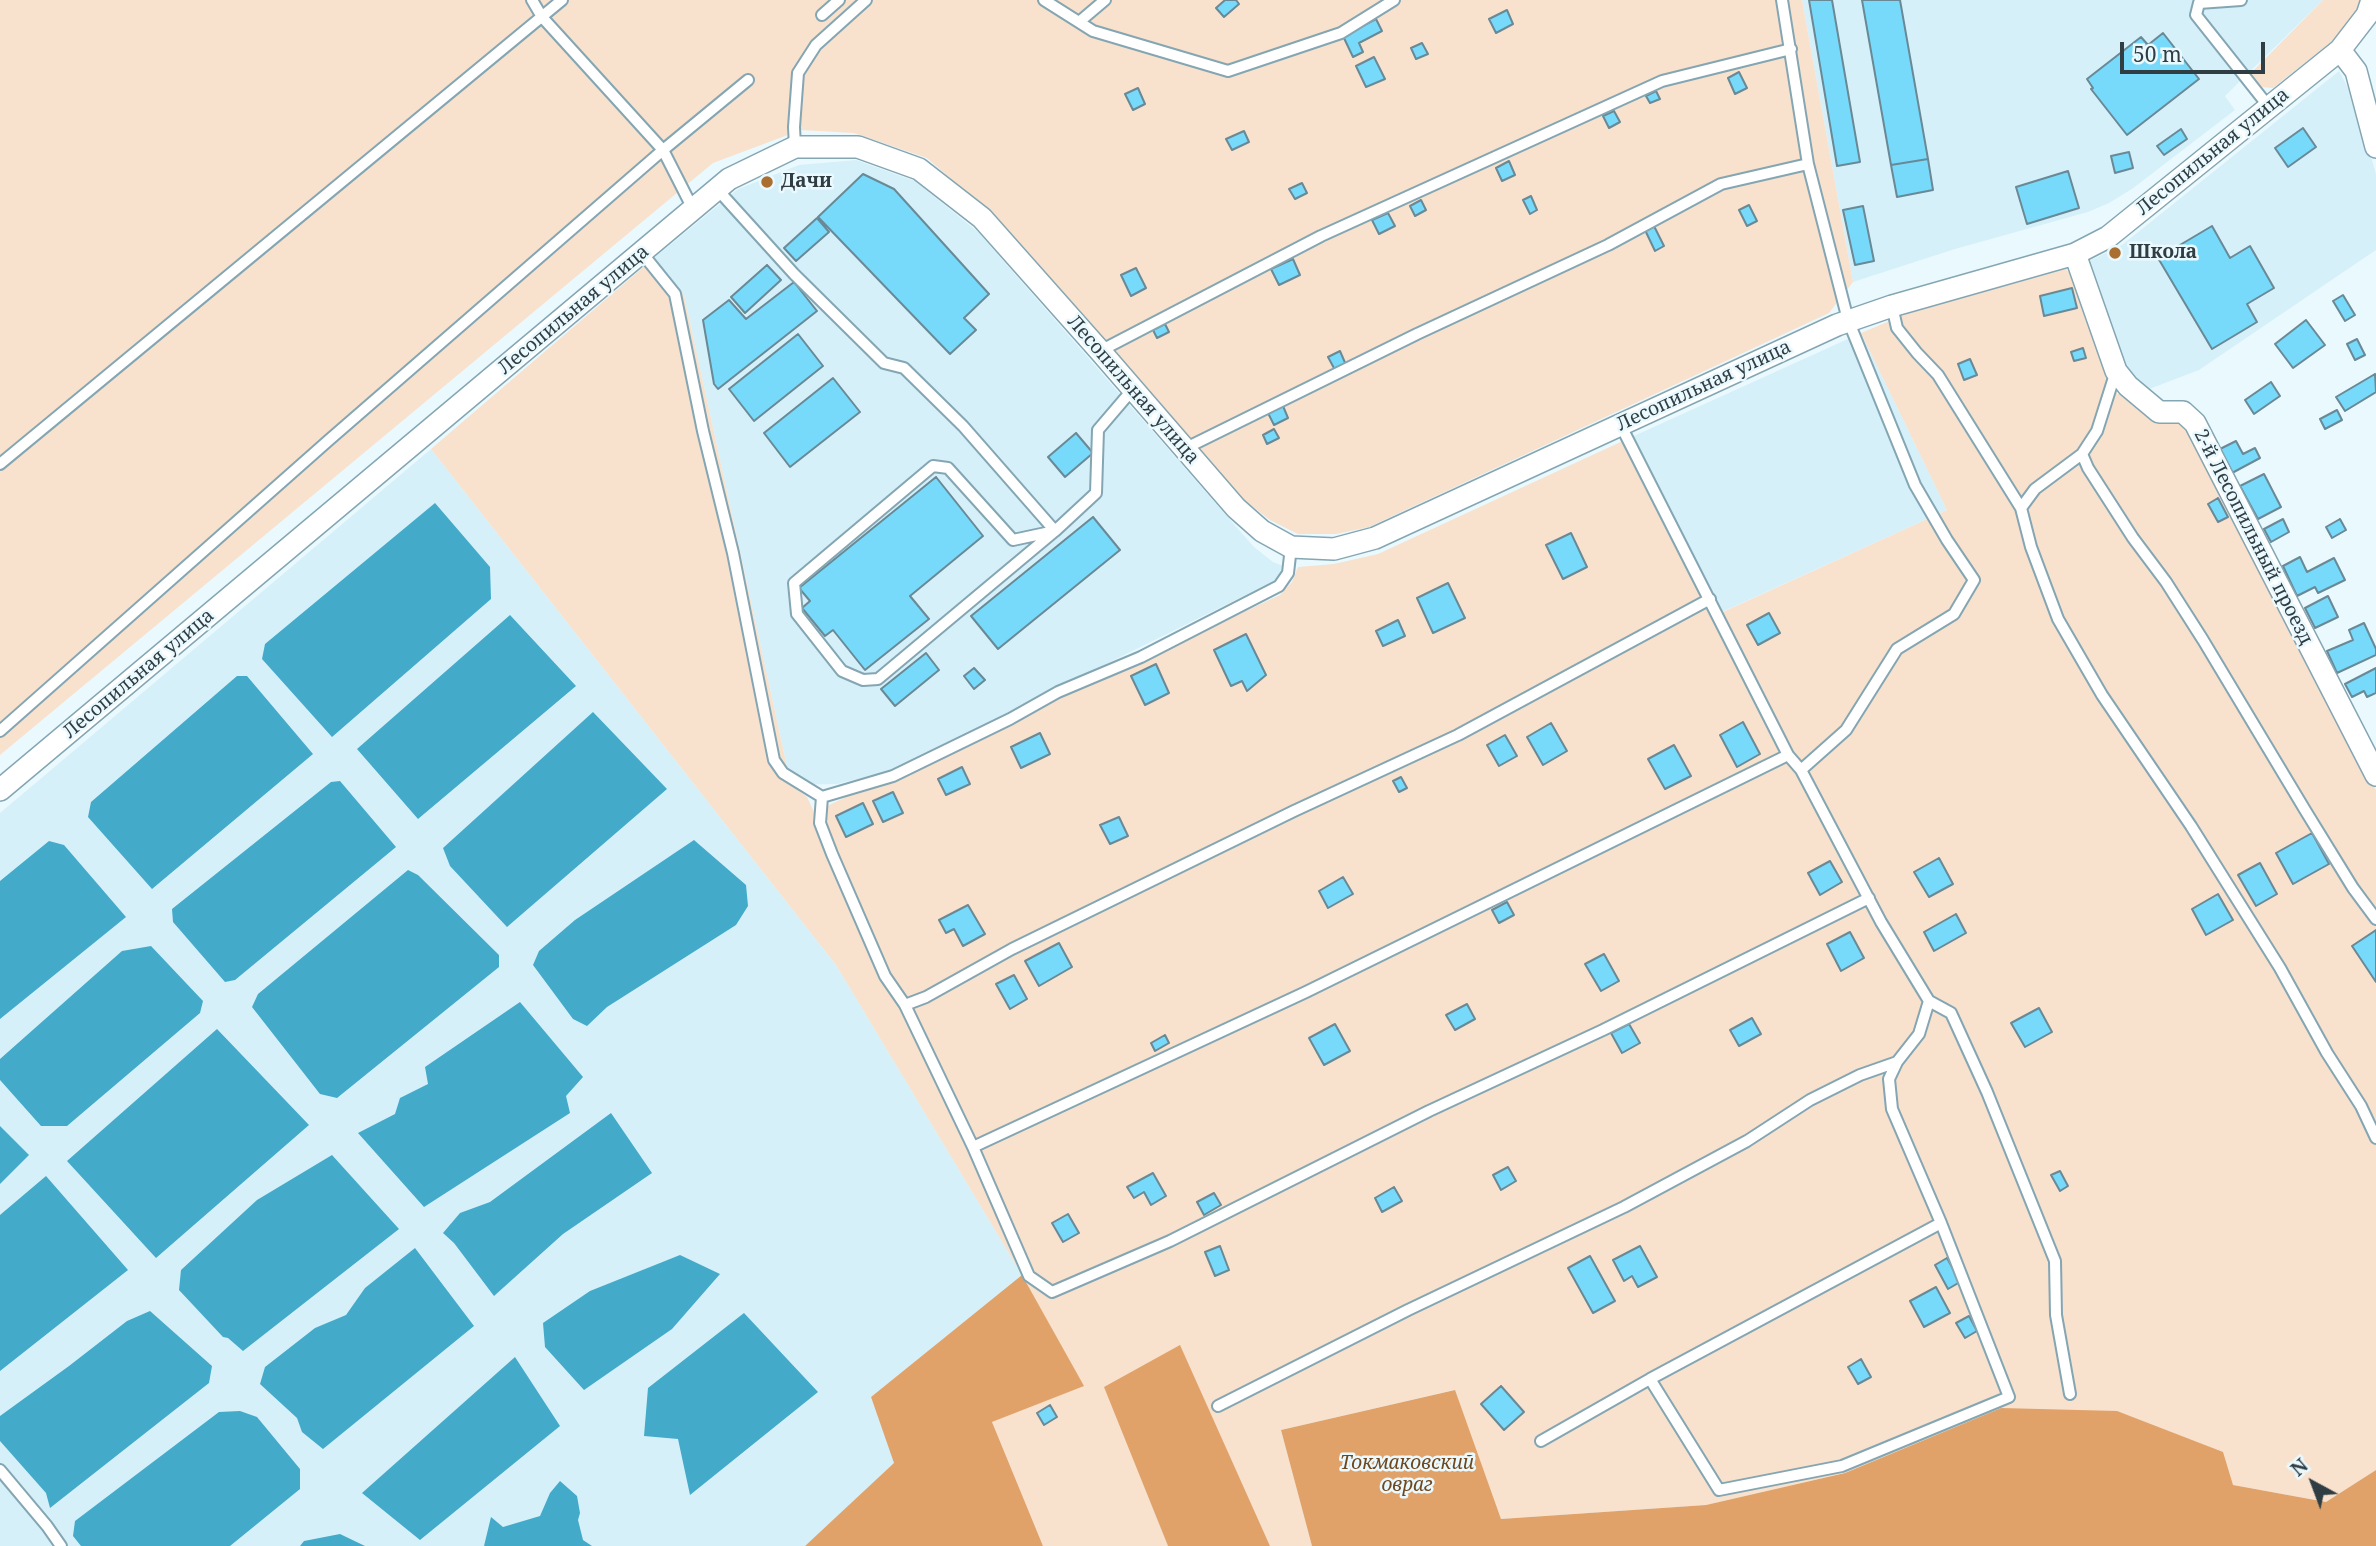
<!DOCTYPE html>
<meta charset="utf-8">
<style>
body{margin:0}
#map{position:relative;width:2376px;height:1546px;overflow:hidden;background:#eaf9fe;font-family:"Noto Serif",serif}
canvas{display:block}
.north{position:absolute;left:2278px;top:1448px;width:70px;height:70px;-webkit-text-stroke:5px #eaf9fe;paint-order:stroke;rotate:319deg;font-size:19px;font-weight:700;line-height:28px;text-align:center;color:#303e43}
.north::after{content:'';display:block;margin:auto;width:24px;height:32px;background:#303e43;clip-path:polygon(50% 0,100% 100%,50% 72%,0 100%)}
.scale{position:absolute;left:2120px;top:42px;width:145px;height:32px;box-sizing:border-box;border:4px solid #303e43;border-top:0;padding-left:9px;font-size:21px;line-height:24px;white-space:nowrap;color:#303e43;-webkit-text-stroke:5px #eaf9fe;paint-order:stroke}
</style>
<div id="map">
<canvas width="2376" height="1546"></canvas>
<div class="north">N</div>
<div class="scale">50 m</div>
</div>
<script>
const context = document.querySelector('canvas').getContext('2d');
context.lineJoin = 'round';
function paint(path, color) { context.fillStyle = color; context.fill(path, 'evenodd'); }
const toPath = rows => new Path2D(rows.map(r => 'M' + r).join(''));
function strokePath(path, color, width, dash) { context.strokeStyle = color; context.lineWidth = width; context.lineCap = dash ? 'butt' : 'round'; context.setLineDash(dash || []); context.stroke(path); }
function label(font, color, halo, rows, align = 'center') {
  context.font = font + ' "Noto Serif",serif'; context.lineWidth = 5; context.setLineDash([]); context.textBaseline = 'middle'; context.strokeStyle = halo; context.fillStyle = color; for (const [text, x, y, turn = 0] of rows) {
    context.save(); context.translate(x, y); context.rotate((+turn || 0) * Math.PI / 180); context.textAlign = isNaN(turn) ? turn : align; if (halo) context.strokeText(text, 0, 0); context.fillText(text, 0, 0); context.restore();
  }
}
const built = toPath([
 [1802,0,2323,0,2225,96,2235,110,2132,189,2109,203,2088,212,1955,249,1853,282],
 [2339,71,2355,101,2376,174,2376,250,2199,370,2144,391,2122,366,2087,262,2122,245],
 [856,160,915,181,978,232,1254,547,1273,562,1283,566,1278,579,890,771,837,784,791,785,684,295,654,258,738,189,799,165],
 [1861,333,1947,510,1711,617,1625,440],
 [431,449,836,965,1022,1275,871,1397,895,1463,805,1546,0,1546,0,813]
]);
const green = toPath([
 [0,0,1802,0,1853,282,1829,313,1369,527,1336,534,1298,534,1270,520,1243,499,990,213,927,158,854,133,801,130,713,163,0,755],
 [2323,0,2361,0,2358,10,2331,42,2273,88,2262,87,2250,74],
 [654,258,684,295,791,785,807,797,814,812,1280,595,1292,582,1298,567,1334,564,1378,554,1625,440,1712,617,1947,510,1861,333,1909,313,2066,269,2077,283,2117,394,2130,395,2156,419,2181,424,2189,432,2376,790,2376,1470,2326,1502,2233,1485,2001,1408,1845,1473,1706,1505,1501,1519,1454,1390,1281,1430,1312,1546,1270,1546,1180,1346,1105,1387,1168,1546,1043,1546,992,1422,1083,1386,1022,1275,836,965,431,449]
]);
const forest = toPath([
 [1022,1275,1084,1386,992,1422,1043,1546,805,1546,894,1463,871,1397],
 [1180,1345,1270,1546,1168,1546,1104,1387],
 [1455,1390,1501,1519,1706,1505,1845,1473,2001,1408,2117,1411,2223,1452,2233,1485,2326,1502,2376,1470,2376,1546,1312,1546,1281,1430]
]);
const water = toPath([
 [435,503,490,567,491,599,332,737,262,659,265,644],
 [510,615,576,686,418,819,357,749],
 [237,676,247,676,313,754,152,889,88,817,91,802],
 [593,712,667,789,507,927,450,866,443,848],
 [340,781,396,847,235,980,225,982,173,922,172,909,331,782],
 [694,840,746,885,748,906,736,925,607,1007,587,1026,573,1019,533,965,539,951,575,920],
 [49,841,64,845,126,917,0,1019,0,881],
 [408,870,418,875,499,955,499,967,337,1098,320,1094,252,1007,258,994],
 [151,946,203,1001,200,1013,67,1126,41,1126,0,1080,0,1059,122,951],
 [520,1002,583,1077,566,1096,570,1113,424,1207,358,1133,395,1114,400,1098,428,1084,425,1067],
 [217,1029,309,1125,156,1258,67,1161],
 [611,1113,652,1173,563,1234,494,1296,454,1243,443,1233,460,1213,490,1202],
 [0,1126,29,1155,0,1184],
 [332,1155,399,1229,243,1351,228,1338,223,1337,179,1290,181,1270,257,1200],
 [46,1176,128,1270,0,1371,0,1215],
 [415,1248,474,1326,323,1449,302,1432,297,1418,260,1384,265,1367,315,1328,346,1315,365,1288],
 [680,1255,720,1274,672,1329,584,1390,545,1347,543,1323,590,1291],
 [150,1311,212,1366,209,1383,50,1508,46,1493,0,1441,0,1416,69,1366,127,1321],
 [744,1313,818,1392,690,1495,678,1439,644,1436,648,1388],
 [515,1357,560,1426,420,1540,362,1493],
 [240,1411,257,1417,300,1469,300,1489,230,1546,81,1546,73,1536,75,1521,219,1412],
 [560,1481,577,1496,580,1513,578,1520,583,1540,592,1546,484,1546,491,1517,503,1527,540,1516,550,1493],
 [340,1534,365,1546,300,1546,304,1541]
]);
const building = toPath([
 [1225,0,1236,0,1239,4,1224,17,1216,8,1225,0],
 [1809,0,1832,0,1860,162,1837,166,1809,0],
 [1862,0,1900,0,1928,159,1891,165,1862,0],
 [1507,10,1513,24,1496,33,1489,19,1507,10],
 [1376,19,1382,31,1359,43,1363,52,1353,57,1343,36,1376,19],
 [2163,33,2199,79,2127,135,2091,89,2093,88,2087,79,2141,37,2148,45,2163,33],
 [1422,43,1428,54,1416,59,1411,48,1422,43],
 [1374,57,1385,79,1366,87,1356,66,1374,57],
 [1739,72,1747,88,1735,94,1728,78,1739,72],
 [1138,88,1145,104,1133,110,1125,94,1138,88],
 [1656,91,1660,99,1650,103,1646,96,1656,91],
 [1614,111,1620,122,1609,128,1603,116,1614,111],
 [2303,128,2316,147,2288,167,2275,148,2303,128],
 [2181,129,2187,139,2164,155,2157,146,2181,129],
 [1244,131,1249,142,1232,150,1226,139,1244,131],
 [2129,152,2133,168,2115,173,2111,156,2129,152],
 [1928,159,1933,190,1897,197,1891,165,1928,159],
 [1509,161,1515,175,1502,181,1496,168,1509,161],
 [2068,171,2079,208,2027,224,2016,187,2068,171],
 [863,174,894,189,989,294,964,318,976,330,950,354,818,217,863,174],
 [1302,183,1307,193,1295,199,1289,189,1302,183],
 [1531,196,1537,210,1530,214,1523,200,1531,196],
 [1421,200,1426,210,1415,216,1410,206,1421,200],
 [1749,205,1757,221,1747,226,1739,210,1749,205],
 [1863,206,1874,261,1855,265,1843,210,1863,206],
 [1388,213,1395,226,1379,234,1372,220,1388,213],
 [817,218,829,232,796,261,784,248,817,218],
 [1654,226,1664,246,1655,251,1645,230,1654,226],
 [2212,226,2230,258,2250,246,2274,288,2247,304,2257,322,2212,349,2158,258,2212,226],
 [1293,259,1300,275,1279,285,1271,269,1293,259],
 [767,265,781,280,745,313,731,297,767,265],
 [1136,268,1146,288,1131,296,1121,275,1136,268],
 [794,282,817,311,718,389,714,384,703,320,729,300,746,319,794,282],
 [2072,288,2077,308,2044,316,2040,296,2072,288],
 [2343,295,2355,315,2345,321,2333,301,2343,295],
 [2306,320,2325,345,2293,368,2275,344,2306,320],
 [1165,324,1169,332,1157,338,1153,330,1165,324],
 [798,334,823,366,754,421,729,389,798,334],
 [2357,339,2365,355,2355,360,2347,344,2357,339],
 [2083,348,2086,358,2074,361,2071,352,2083,348],
 [1340,351,1346,365,1335,370,1328,357,1340,351],
 [1970,359,1977,375,1964,380,1958,364,1970,359],
 [2375,374,2376,392,2345,411,2336,397,2375,374],
 [833,378,860,412,790,467,764,433,833,378],
 [2271,382,2280,396,2254,414,2245,400,2271,382],
 [1283,406,1288,418,1274,425,1268,413,1283,406],
 [2337,410,2342,420,2325,429,2320,419,2337,410],
 [1274,429,1279,438,1267,444,1263,435,1274,429],
 [1076,433,1093,453,1065,477,1048,457,1076,433],
 [2236,441,2243,454,2255,448,2260,458,2232,473,2220,449,2236,441],
 [2264,474,2281,507,2258,519,2240,486,2264,474],
 [936,477,983,536,910,596,929,619,865,670,833,630,825,636,802,608,810,601,799,588,936,477],
 [2218,498,2228,517,2218,522,2208,504,2218,498],
 [1093,517,1120,550,998,649,971,616,1093,517],
 [2283,519,2289,532,2271,542,2264,529,2283,519],
 [2340,519,2346,530,2332,538,2326,527,2340,519],
 [1571,533,1587,567,1563,579,1546,545,1571,533],
 [2300,557,2307,572,2334,558,2345,580,2318,593,2315,587,2297,596,2283,566,2300,557],
 [1448,583,1465,618,1433,633,1417,598,1448,583],
 [2328,596,2338,617,2315,628,2305,608,2328,596],
 [1769,613,1780,633,1758,645,1747,625,1769,613],
 [1398,620,1405,636,1383,646,1376,631,1398,620],
 [2364,623,2376,649,2376,655,2337,673,2327,651,2353,640,2349,630,2364,623],
 [1246,634,1266,675,1247,691,1242,681,1231,686,1214,650,1246,634],
 [926,653,939,670,895,706,881,689,926,653],
 [1156,664,1169,693,1145,705,1131,676,1156,664],
 [974,668,985,680,974,689,964,676,974,668],
 [2376,668,2376,693,2367,697,2364,691,2352,697,2345,684,2376,668],
 [1743,722,1760,754,1737,767,1720,735,1743,722],
 [1551,723,1567,751,1543,765,1527,737,1551,723],
 [1040,733,1050,754,1021,768,1011,747,1040,733],
 [1505,735,1517,756,1499,766,1487,745,1505,735],
 [1674,745,1691,776,1665,789,1648,759,1674,745],
 [962,767,970,784,946,795,938,779,962,767],
 [1401,777,1407,788,1399,792,1393,781,1401,777],
 [893,792,903,813,883,822,873,801,893,792],
 [863,803,873,824,846,837,836,816,863,803],
 [1119,817,1128,836,1110,844,1100,825,1119,817],
 [2312,833,2329,864,2293,884,2276,853,2312,833],
 [1939,858,1953,884,1929,897,1914,872,1939,858],
 [1830,861,1842,882,1820,895,1808,873,1830,861],
 [2260,863,2277,894,2256,906,2238,875,2260,863],
 [1343,877,1353,894,1328,908,1319,891,1343,877],
 [2218,894,2233,920,2206,935,2192,909,2218,894],
 [1507,902,1514,915,1499,923,1492,910,1507,902],
 [968,905,985,934,963,946,954,929,946,933,939,920,968,905],
 [1956,914,1966,933,1934,951,1924,932,1956,914],
 [2376,930,2376,982,2352,946,2376,930],
 [1850,932,1864,958,1841,971,1827,944,1850,932],
 [1059,943,1072,967,1039,986,1025,961,1059,943],
 [1604,954,1619,981,1601,991,1585,964,1604,954],
 [1014,975,1027,999,1010,1009,996,984,1014,975],
 [1467,1004,1475,1019,1455,1030,1446,1015,1467,1004],
 [2039,1008,2052,1032,2025,1047,2011,1023,2039,1008],
 [1752,1018,1761,1034,1739,1046,1730,1030,1752,1018],
 [1335,1024,1350,1051,1324,1065,1309,1038,1335,1024],
 [1629,1024,1640,1043,1622,1053,1611,1033,1629,1024],
 [1165,1035,1169,1043,1155,1051,1151,1043,1165,1035],
 [1508,1167,1516,1181,1501,1190,1493,1175,1508,1167],
 [2060,1171,2068,1186,2060,1191,2051,1175,2060,1171],
 [1153,1173,1166,1196,1151,1205,1144,1192,1134,1198,1127,1187,1153,1173],
 [1394,1187,1402,1201,1382,1212,1375,1198,1394,1187],
 [1214,1193,1221,1205,1204,1215,1197,1202,1214,1193],
 [1068,1214,1079,1233,1063,1242,1052,1223,1068,1214],
 [1220,1246,1229,1270,1215,1276,1205,1252,1220,1246],
 [1640,1246,1657,1277,1638,1287,1632,1276,1624,1281,1613,1260,1640,1246],
 [1590,1256,1615,1301,1593,1313,1568,1268,1590,1256],
 [1947,1258,1960,1282,1948,1289,1935,1265,1947,1258],
 [1936,1287,1950,1313,1924,1327,1910,1301,1936,1287],
 [1969,1316,1977,1331,1965,1338,1956,1323,1969,1316],
 [1861,1359,1871,1377,1858,1384,1848,1367,1861,1359],
 [1501,1386,1524,1412,1504,1430,1481,1404,1501,1386],
 [1050,1405,1057,1417,1044,1425,1037,1413,1050,1405]
]);
const service = toPath([
 [532,0,542,17,663,150,693,209],
 [1044,0,1093,31,1228,71,1341,33,1394,0],
 [1782,0,1808,164,1848,320,1915,485,1947,540,1974,580,1954,614,1897,649,1846,730,1801,770],
 [2241,0,2199,3,2196,15,2269,107],
 [822,15,839,0],
 [1079,22,1105,0],
 [795,147,794,127,798,73,816,45,866,0],
 [717,189,794,274,884,363,904,368,963,426,1055,531,878,679,863,680,842,671,797,614,794,583,933,466,948,468,1013,540,1055,531,1096,493,1098,430,1133,389],
 [642,253,675,294,703,431,733,553,774,760,783,773,822,797,893,776,1010,719,1058,692,1141,657,1279,586,1288,573,1291,547],
 [1892,306,1897,328,1917,353,1938,375,2021,508],
 [1100,351,1321,236,1662,81,1791,49],
 [2116,371,2097,431,2082,454,2035,489,2021,508,2031,547,2058,619,2102,695,2191,826,2280,968,2327,1053,2361,1106,2376,1138],
 [1620,424,1788,755,1801,770,1881,922,1929,1001,1919,1034,1897,1062,1889,1079,1892,1109,1941,1223,2009,1397,1842,1466,1719,1490,1650,1379],
 [1184,449,1417,334,1608,245,1721,184,1808,164],
 [2082,454,2088,468,2133,538,2166,582,2203,640,2305,810,2353,888,2376,919],
 [0,464,562,0],
 [0,731,329,440,663,150,748,80],
 [1788,755,1306,992,973,1147,1029,1276,1052,1292,1170,1241,1429,1111,1603,1030,1869,898],
 [822,797,820,823,832,854,885,976,905,1005],
 [1929,1001,1951,1013,1987,1092,2055,1261,2056,1315,2070,1394],
 [973,1147,905,1005,926,997,1012,949,1294,811,1458,735,1710,599],
 [1218,1406,1408,1310,1624,1207,1747,1141,1810,1100,1860,1075,1897,1062],
 [1541,1441,1650,1379,1941,1223],
 [0,1470,47,1526,61,1546]
]);
const minor = toPath([
 [2340,50,2356,71,2376,147],
 [2075,254,2116,371,2128,386,2159,412,2183,412,2195,423,2376,775],
 [0,790,729,179,795,147,858,147,919,169,982,218,1100,351,1236,508,1262,531,1291,547,1334,549,1375,538,1837,325,1892,306,2075,254,2108,237,2340,50,2367,15,2372,0]
]);
const markers = [
 [767,182,7,"#aa6e30"],
 [2115,253,7,"#aa6e30"]
];
const streetNames = [
 ["Лесопильная улица",2213,152,-39],
 ["Лесопильная улица",574,310,-40],
 ["Лесопильная улица",1704,386,-25],
 ["Лесопильная улица",1133,390,49],
 ["2-й Лесопильный проезд",2253,537,63],
 ["Лесопильная улица",139,674,-40]
];
const poiNames = [
 ["Дачи",781,182],
 ["Школа",2129,253]
];
const parkNames = [
 ["Токмаковский",1407,1464],
 ["овраг",1407,1486]
];
paint(built, '#d6f0fa');
paint(green, '#f8e1cd');
paint(forest, '#e0a269');
paint(water, '#43aac9');
paint(building, '#77dafb');
strokePath(building, '#688995', 2);
strokePath(service, '#84a6b3', 14);
strokePath(minor, '#84a6b3', 24);
strokePath(service, '#fff', 10);
strokePath(minor, '#fff', 21);
for (const [x, y, r, color] of markers) { const dot = new Path2D(); dot.arc(x, y, r, 0, 2 * Math.PI); context.fillStyle = color; context.fill(dot); strokePath(dot, '#eaf9fe', 2.5); }
label('19px', '#303e43', '#eaf9fe', streetNames);
label('bold 19px', '#303e43', '#eaf9fe', poiNames, 'left');
label('italic 19px', '#70471d', '#eaf9fe', parkNames);
</script>
